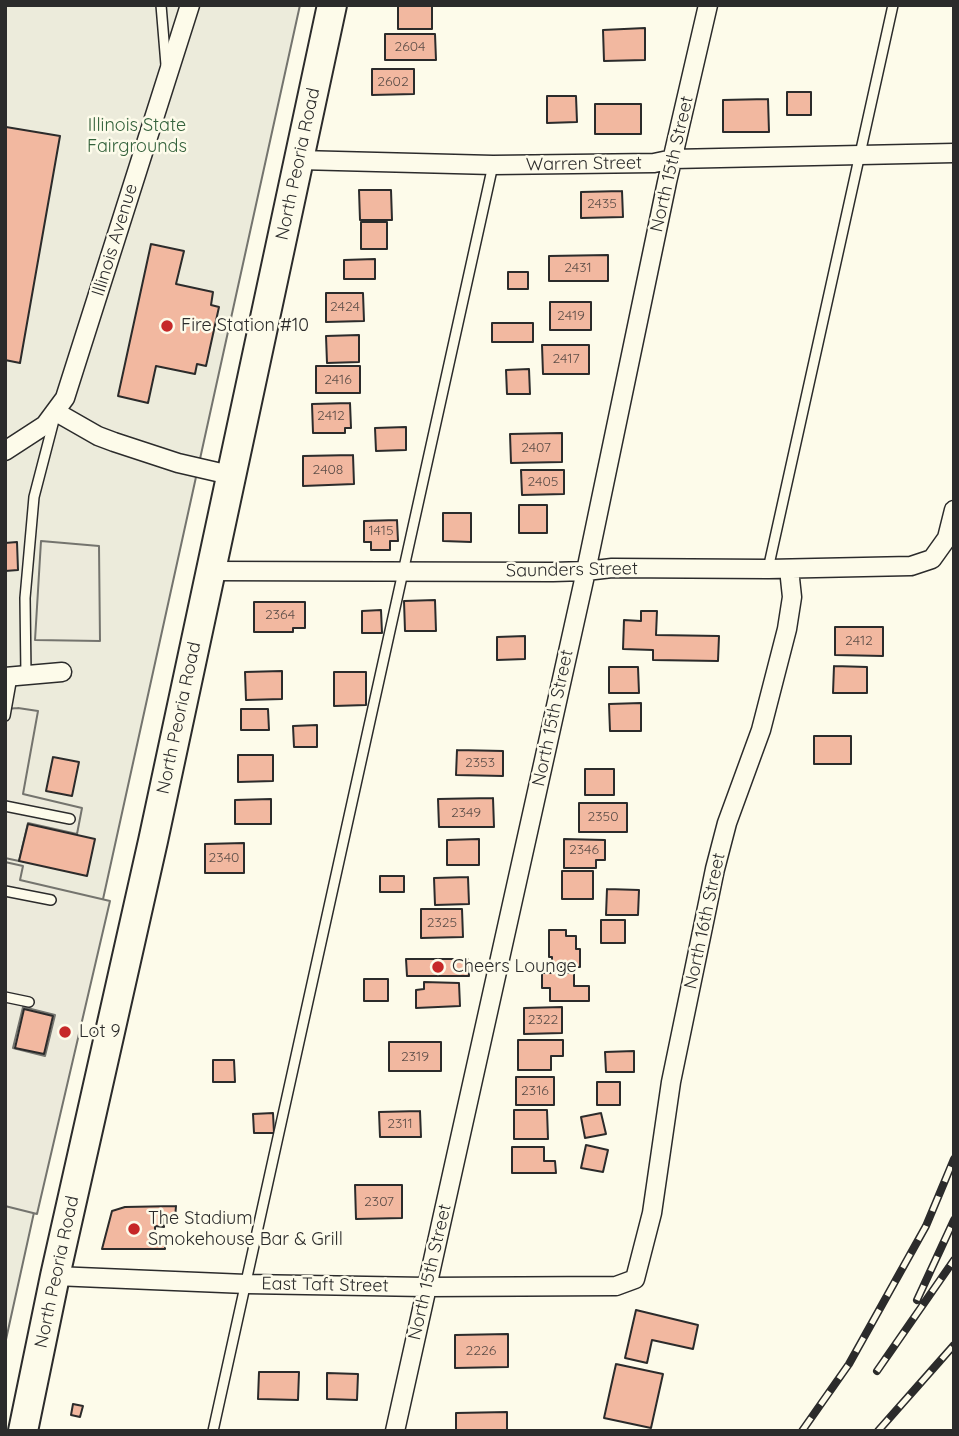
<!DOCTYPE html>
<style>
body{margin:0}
#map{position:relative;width:959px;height:1436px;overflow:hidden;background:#fdfbea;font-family:Quicksand,sans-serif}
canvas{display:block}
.frame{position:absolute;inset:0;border:7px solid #2b2b2b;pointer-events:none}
</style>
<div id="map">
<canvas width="959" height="1436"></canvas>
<div class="frame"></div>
</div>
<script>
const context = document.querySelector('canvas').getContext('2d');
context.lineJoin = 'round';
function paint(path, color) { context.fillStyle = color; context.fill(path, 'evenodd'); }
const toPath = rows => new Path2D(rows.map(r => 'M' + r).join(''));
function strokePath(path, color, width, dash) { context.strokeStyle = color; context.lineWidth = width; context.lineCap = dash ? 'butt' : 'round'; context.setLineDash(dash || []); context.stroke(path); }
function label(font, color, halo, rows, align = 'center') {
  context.font = font + ' Quicksand,sans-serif'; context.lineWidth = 5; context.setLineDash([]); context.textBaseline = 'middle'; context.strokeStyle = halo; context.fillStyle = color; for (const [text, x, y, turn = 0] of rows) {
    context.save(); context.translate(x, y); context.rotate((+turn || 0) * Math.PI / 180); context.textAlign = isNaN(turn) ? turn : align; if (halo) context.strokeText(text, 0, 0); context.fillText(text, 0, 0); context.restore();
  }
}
const green = toPath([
 [5,5,300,5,5,1344,5,5]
]);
const parking = toPath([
 [41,541,99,546,100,641,35,640,41,541],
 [18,708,38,711,23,794,82,808,77,834,28,823,19,861,5,858,5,709,18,708],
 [5,862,23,866,20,880,110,901,37,1214,5,1206,5,862],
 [23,1007,55,1015,45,1056,13,1048,23,1007]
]);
const building = toPath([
 [398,5,432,5,432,29,398,29,398,5],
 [645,28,645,60,604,61,603,30,645,28],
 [385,34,435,34,436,60,385,60,385,34],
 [372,69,414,69,414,94,372,95,372,69],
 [787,92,811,92,811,115,787,115,787,92],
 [547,96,576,96,577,122,547,123,547,96],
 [768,99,769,132,723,132,723,100,768,99],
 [595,104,641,104,641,134,595,134,595,104],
 [6,127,60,136,20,363,5,360,6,127],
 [359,190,391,190,392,220,360,220,359,190],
 [622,191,623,217,581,218,581,192,622,191],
 [361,222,387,222,387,249,361,249,361,222],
 [151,244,184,251,176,284,213,292,211,305,219,307,206,366,197,364,195,374,156,366,148,403,118,396,151,244],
 [608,255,608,281,549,281,549,256,608,255],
 [375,259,375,279,344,279,344,260,375,259],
 [508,272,528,272,528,289,508,289,508,272],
 [326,293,363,293,364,321,326,322,326,293],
 [550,302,591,302,591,330,550,330,550,302],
 [492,323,533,323,533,342,492,342,492,323],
 [359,335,359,362,327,363,326,336,359,335],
 [542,345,589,345,589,374,543,374,542,345],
 [316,366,360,366,360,393,316,393,316,366],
 [529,369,530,394,507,394,506,370,529,369],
 [350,403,351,428,345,428,345,433,313,433,312,404,350,403],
 [406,427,406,450,376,451,375,428,406,427],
 [562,433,562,462,511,463,510,434,562,433],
 [353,455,354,484,303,486,303,456,353,455],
 [521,470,564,470,564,494,522,495,521,470],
 [519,505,547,505,547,533,519,533,519,505],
 [443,513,471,513,471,542,443,541,443,513],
 [397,520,398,541,390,541,390,550,371,550,371,542,364,542,364,521,397,520],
 [17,542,18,570,5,571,5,543,17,542],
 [435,600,436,631,405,631,404,601,435,600],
 [254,602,305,602,305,628,293,628,293,632,254,632,254,602],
 [381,610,382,633,362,633,362,611,381,610],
 [641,611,657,611,656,635,719,636,718,661,653,660,653,650,623,649,624,620,641,621,641,611],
 [835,627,883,627,883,656,835,655,835,627],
 [525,636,525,659,497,660,497,637,525,636],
 [834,666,867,667,867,693,833,693,834,666],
 [609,667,638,667,639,693,609,693,609,667],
 [282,671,282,699,246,700,245,672,282,671],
 [334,672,366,672,366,705,334,706,334,672],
 [641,703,641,731,610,731,609,704,641,703],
 [241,709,268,709,269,730,241,730,241,709],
 [317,725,317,747,294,747,293,726,317,725],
 [814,736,851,736,851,764,814,764,814,736],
 [457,750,503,751,503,776,456,775,457,750],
 [238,755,273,755,273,781,238,782,238,755],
 [53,757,79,762,72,796,46,791,53,757],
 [585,769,614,769,614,795,585,795,585,769],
 [493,798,494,827,439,827,438,799,493,798],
 [271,799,271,824,235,824,235,800,271,799],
 [579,803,627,803,627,832,579,832,579,803],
 [28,824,95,839,87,876,19,861,28,824],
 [479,839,479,865,447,865,447,840,479,839],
 [564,839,605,840,605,860,596,860,596,868,564,868,564,839],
 [244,843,244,873,205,873,205,844,244,843],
 [562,871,593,871,593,899,562,899,562,871],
 [380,876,404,876,404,892,380,892,380,876],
 [468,877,469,904,435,905,434,878,468,877],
 [607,889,639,890,638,915,606,915,607,889],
 [421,909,462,909,463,937,421,938,421,909],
 [601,920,625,920,625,943,601,943,601,920],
 [549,930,566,930,566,936,576,936,576,949,580,949,580,967,552,967,552,957,549,957,549,930],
 [406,959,468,959,469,976,407,976,406,959],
 [542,973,574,973,574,986,589,986,589,1001,550,1001,550,988,542,988,542,973],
 [364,979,388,979,388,1001,364,1001,364,979],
 [424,982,459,983,460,1006,416,1008,416,990,424,989,424,982],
 [562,1007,562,1033,524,1034,524,1008,562,1007],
 [24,1009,53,1016,44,1054,15,1048,24,1009],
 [518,1040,563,1040,563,1056,551,1056,551,1070,518,1070,518,1040],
 [389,1042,441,1042,441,1071,389,1071,389,1042],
 [634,1051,634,1072,606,1072,605,1052,634,1051],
 [213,1060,234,1060,235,1082,213,1082,213,1060],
 [516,1077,554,1077,554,1105,516,1105,516,1077],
 [597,1082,620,1082,620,1105,597,1105,597,1082],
 [514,1110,547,1110,548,1139,514,1139,514,1110],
 [420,1111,421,1137,380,1137,379,1112,420,1111],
 [273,1113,274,1133,254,1133,253,1114,273,1113],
 [601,1113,606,1134,585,1138,581,1117,601,1113],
 [586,1145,608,1150,603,1172,581,1168,586,1145],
 [512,1147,544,1147,544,1161,555,1161,556,1173,512,1173,512,1147],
 [355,1185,402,1185,402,1218,356,1219,355,1185],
 [176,1206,175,1219,164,1219,164,1227,155,1226,155,1237,165,1237,165,1249,102,1249,112,1211,125,1207,176,1206],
 [636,1310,698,1325,693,1349,652,1340,647,1363,625,1358,636,1310],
 [508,1334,508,1367,455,1368,455,1335,508,1334],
 [616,1364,663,1374,651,1428,604,1418,616,1364],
 [259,1372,299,1372,298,1400,258,1399,259,1372],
 [327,1373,358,1374,357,1400,327,1399,327,1373],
 [73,1404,83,1406,80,1417,71,1415,73,1404],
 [507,1412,507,1431,456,1431,456,1413,507,1412]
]);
const lane = toPath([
 [161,5,166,65],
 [768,569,893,5],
 [26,675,25,598,34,497,54,420],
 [5,716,12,677],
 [5,806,70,819],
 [5,891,51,900],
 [5,997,29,1002],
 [213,1431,493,165]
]);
const street = toPath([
 [299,160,493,165,654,163,673,159,954,153],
 [56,412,98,436,114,442,178,463,230,475],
 [5,451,45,425,65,398,190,5],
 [211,571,553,572,586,571,612,568,768,569,911,566,932,559,947,538,954,510],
 [5,677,62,672],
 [55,1276,246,1284,426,1287,616,1286,635,1279,652,1213,671,1082,715,869,727,823,761,730,787,629,792,597,789,569],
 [395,1431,586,571,667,182,708,5]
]);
const primary = toPath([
 [23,1431,55,1276,153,841,332,5]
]);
const rail = toPath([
 [917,1300,954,1220],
 [877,1371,954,1260],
 [802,1431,849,1364,926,1226,954,1159],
 [878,1431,954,1345]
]);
const markers = [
 [167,326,7,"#c62828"],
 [438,967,7,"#c62828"],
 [65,1032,7,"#c62828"],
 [134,1229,7,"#c62828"]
];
const numberNames = [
 ["2604",410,47],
 ["2602",393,82],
 ["2435",602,204],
 ["2431",578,268],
 ["2424",345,307],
 ["2419",571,316],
 ["2417",566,359],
 ["2416",338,380],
 ["2412",331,416],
 ["2407",536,448],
 ["2408",328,470],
 ["2405",543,482],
 ["1415",381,531],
 ["2364",280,615],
 ["2412",859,641],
 ["2353",480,763],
 ["2349",466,813],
 ["2350",603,817],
 ["2346",584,850],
 ["2340",224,858],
 ["2325",442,923],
 ["2322",543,1020],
 ["2319",415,1057],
 ["2316",535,1091],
 ["2311",400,1124],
 ["2307",379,1202],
 ["2226",481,1351]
];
const parkNames = [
 ["Illinois State",137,126],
 ["Fairgrounds",137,147]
];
const streetNames = [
 ["North Peoria Road",298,164,-78],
 ["Warren Street",584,164,-1],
 ["North 15th Street",672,164,-77],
 ["Illinois Avenue",115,240,-73],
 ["Saunders Street",572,570,-1],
 ["North Peoria Road",179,718,-78],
 ["North 15th Street",553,718,-78],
 ["North 16th Street",705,921,-78],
 ["North Peoria Road",57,1272,-78],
 ["North 15th Street",430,1272,-77],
 ["East Taft Street",325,1285,1]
];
const poiNames = [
 ["Fire Station #10",181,326],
 ["Cheers Lounge",452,967],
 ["Lot 9",79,1032],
 ["The Stadium",148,1219],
 ["Smokehouse Bar & Grill",148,1240]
];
paint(green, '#ecebdb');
strokePath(green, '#74746e', 2);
paint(parking, '#eceadb');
strokePath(parking, '#74746e', 2);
paint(building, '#f2b8a0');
strokePath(building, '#2b2b2b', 2);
strokePath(lane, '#2b2b2b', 12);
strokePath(street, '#2b2b2b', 21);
strokePath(primary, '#2b2b2b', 32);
strokePath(lane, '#fdfbea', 9);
strokePath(street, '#fdfbea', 18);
strokePath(primary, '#fdfbea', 28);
strokePath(rail, '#2b2b2b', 8);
strokePath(rail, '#fdfbea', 5, [16]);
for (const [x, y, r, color] of markers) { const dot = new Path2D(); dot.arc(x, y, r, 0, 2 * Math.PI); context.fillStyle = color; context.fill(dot); strokePath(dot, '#fdfbea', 2.5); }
label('14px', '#5d4e48', null, numberNames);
label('18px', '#34623c', '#fdfbea', parkNames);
label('18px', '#2b2b2b', '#fdfbea', streetNames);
label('18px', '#2b2b2b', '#fdfbea', poiNames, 'left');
</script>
